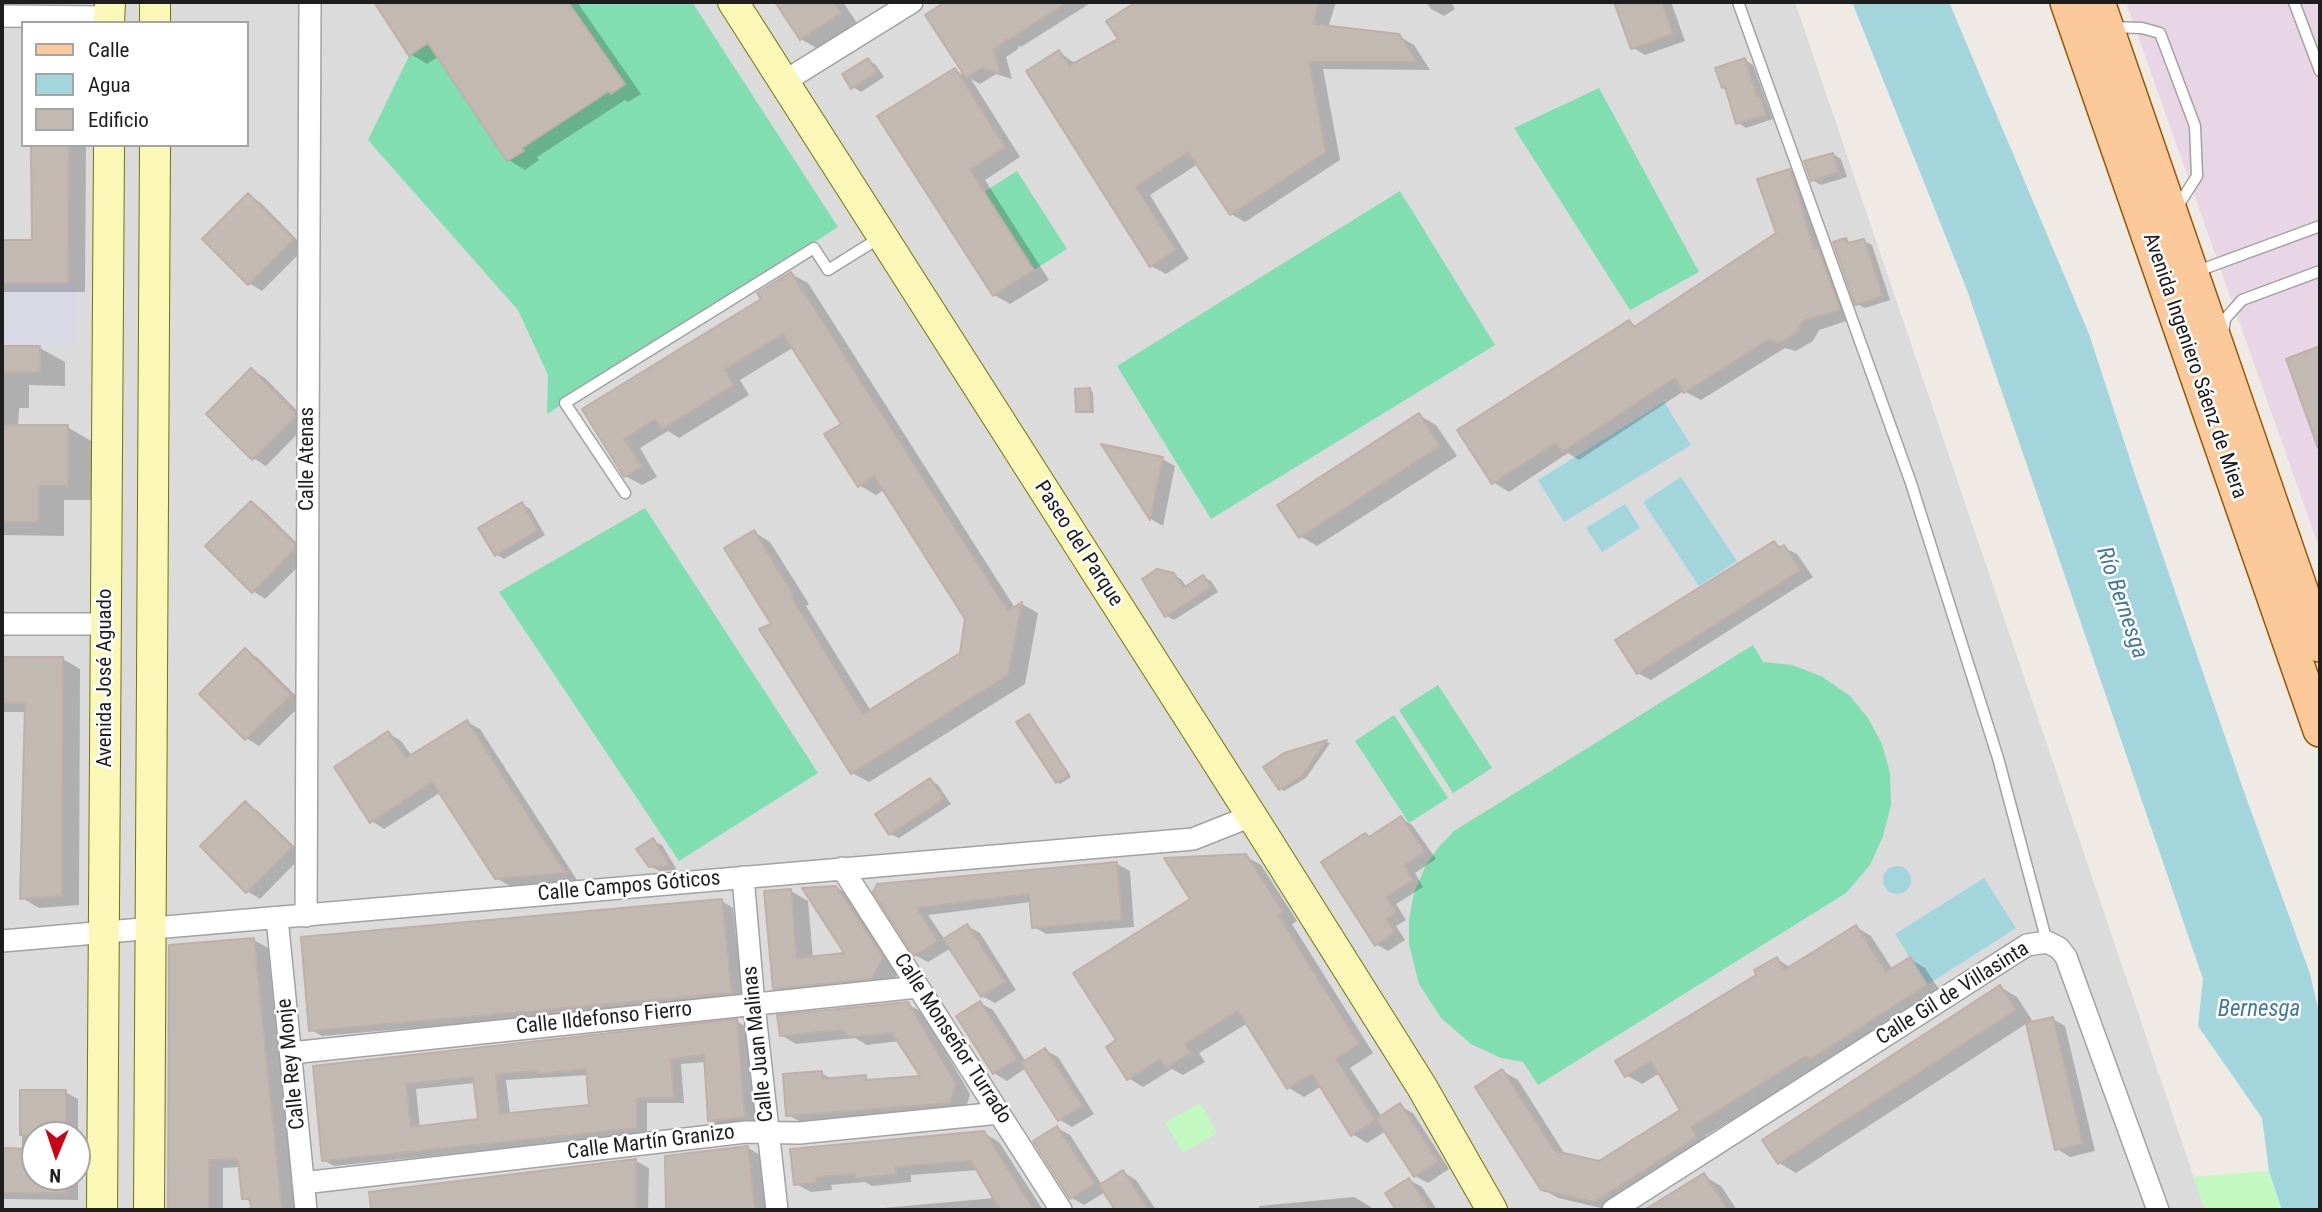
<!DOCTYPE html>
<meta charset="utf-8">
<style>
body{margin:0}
#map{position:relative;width:2322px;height:1212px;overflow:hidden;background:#efeae3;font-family:"Roboto Condensed",sans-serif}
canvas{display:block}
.frame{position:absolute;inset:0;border:4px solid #1e1e1e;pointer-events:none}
.legend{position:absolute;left:21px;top:21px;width:228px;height:126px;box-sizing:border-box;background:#fff;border:2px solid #a5a5a5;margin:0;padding:9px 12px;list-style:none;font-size:21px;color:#1e1e1e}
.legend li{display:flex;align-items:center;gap:14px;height:35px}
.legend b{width:35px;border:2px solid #a5a5a5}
.north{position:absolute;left:21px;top:1121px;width:70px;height:70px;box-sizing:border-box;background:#fff;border:2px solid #a5a5a5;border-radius:50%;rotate:182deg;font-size:19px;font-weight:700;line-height:28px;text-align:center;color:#1e1e1e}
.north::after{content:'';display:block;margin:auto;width:24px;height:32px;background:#cb0013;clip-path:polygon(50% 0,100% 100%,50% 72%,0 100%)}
</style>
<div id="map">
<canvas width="2322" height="1212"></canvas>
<div class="frame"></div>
<ul class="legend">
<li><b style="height:9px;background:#fcc99b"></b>Calle</li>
<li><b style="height:19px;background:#a3d5dd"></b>Agua</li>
<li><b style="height:19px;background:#c3b9b3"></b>Edificio</li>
</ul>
<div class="north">N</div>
</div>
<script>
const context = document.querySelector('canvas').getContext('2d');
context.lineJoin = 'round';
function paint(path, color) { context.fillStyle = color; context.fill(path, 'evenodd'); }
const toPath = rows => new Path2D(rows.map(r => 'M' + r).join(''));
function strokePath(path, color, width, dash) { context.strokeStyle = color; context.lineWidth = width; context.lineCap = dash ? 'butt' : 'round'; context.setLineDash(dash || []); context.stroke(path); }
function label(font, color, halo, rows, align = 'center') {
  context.font = font + ' "Roboto Condensed",sans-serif'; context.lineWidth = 5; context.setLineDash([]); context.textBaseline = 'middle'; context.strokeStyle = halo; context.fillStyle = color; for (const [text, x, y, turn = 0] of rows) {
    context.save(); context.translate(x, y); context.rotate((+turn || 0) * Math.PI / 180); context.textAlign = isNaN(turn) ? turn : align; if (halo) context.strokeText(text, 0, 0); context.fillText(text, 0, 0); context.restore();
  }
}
const residential = toPath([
 [2,2,1795,2,2205,1210,2,1210],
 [23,23,247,23,247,145,23,145],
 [35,1135,77,1135,77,1177,35,1177]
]);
const industrial = toPath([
 [2126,2,2320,2,2320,550]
]);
const park = toPath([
 [1200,1103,1217,1133,1183,1153,1165,1123],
 [2269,1171,2282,1210,2205,1210,2193,1177]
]);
const pitch = toPath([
 [374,2,692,2,838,227,547,414,548,375,518,310,368,140,409,56],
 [1599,88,1699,272,1630,310,1514,128],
 [1017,171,1067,249,1034,270,984,192],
 [1400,191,1495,345,1211,519,1117,366],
 [645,508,818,773,679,861,499,592],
 [1753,645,1763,662,1792,665,1821,676,1850,696,1868,718,1882,744,1890,773,1891,805,1883,836,1870,865,1846,893,1538,1085,1523,1062,1501,1058,1471,1044,1441,1018,1419,984,1409,944,1409,919,1414,893,1425,867,1437,849,1454,831],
 [1438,685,1492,768,1453,793,1399,710],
 [1394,715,1448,798,1409,823,1355,741]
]);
const plaza = toPath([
 [2,283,76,283,77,345,2,346]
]);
const water = toPath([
 [1852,2,1949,2,2089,334,2136,478,2242,786,2310,974,2320,1017,2320,1210,2282,1210,2269,1171,2262,1118,2198,1026,2203,979,1967,290],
 [1664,402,1691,445,1564,522,1538,480],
 [1681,477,1737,561,1699,586,1643,502],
 [1625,504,1640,528,1602,552,1586,528],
 '1883 880a14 14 0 1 1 28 0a14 14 0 1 1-28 0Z',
 [1984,878,2016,928,1927,985,1895,934]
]);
const shadow = toPath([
 [376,2,577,2,641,94,628,102,625,100,537,157,539,160,525,170,509,160,439,56,427,64,410,54],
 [777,2,843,2,857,23,818,49,801,39],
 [948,2,1092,2,1021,47,1019,45,1018,49,1006,57,1012,79,996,74,980,84,971,79,1020,157,985,180,1049,280,1010,304,994,295,880,117,955,70,967,77,927,15],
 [1140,2,1266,2,1277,10,1281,2,1336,2,1328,28,1399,36,1414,45,1430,70,1323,69,1340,160,1245,222,1231,214,1198,164,1150,195,1189,259,1166,274,1151,266,1059,52,1076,64,1120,40,1109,21],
 [1426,2,1451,2,1455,9,1444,16,1431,9],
 [1615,2,1671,2,1685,41,1645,55,1633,48],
 [868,60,876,65,884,77,861,92,853,87],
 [1745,60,1753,65,1773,119,1746,128,1738,123,1727,89,1723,87],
 [32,145,86,145,85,292,2,292,2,242,33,242],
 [1833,154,1841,159,1847,177,1821,185,1812,180],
 [1789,171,1805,180,1855,318,1819,330,1813,341,1796,351,1785,348,1701,400,1684,391,1579,460,1568,453,1509,492,1493,482,1629,322,1637,327,1778,234],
 [248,196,261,203,305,248,262,291,249,283],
 [1846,240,1853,244,1864,241,1872,245,1890,300,1865,308,1857,304],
 [791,274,808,283,1015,608,1022,604,1038,613,1025,684,869,782,852,773,773,625,754,532,770,542,809,604,806,606,871,711,962,654,967,619,885,489,876,495,859,485,843,424,794,347,740,380,749,395,679,438,668,431,640,448,657,477,642,485,625,476,585,410,763,299],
 [2,348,40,348,65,362,65,386,29,385,29,408,19,408,18,427,67,427,93,442,93,500,64,500,64,536,2,535],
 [2320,348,2320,449,2288,360],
 [252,370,265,378,307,421,307,424,266,466,253,458],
 [1089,390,1093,392,1094,413,1081,413,1077,411],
 [1419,415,1436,425,1457,456,1317,546,1300,536],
 [1105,447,1162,459,1175,466,1163,526,1151,519],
 [252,503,264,511,307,553,307,558,265,599,253,591],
 [522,504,530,509,545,535,504,559,496,554],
 [1774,543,1797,554,1813,577,1651,680,1638,673],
 [1174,575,1182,580,1187,588,1203,577,1211,581,1218,592,1174,620,1167,616],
 [245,651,258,658,303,703,259,746,246,738],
 [2,659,63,659,80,669,79,905,39,908,22,898,26,712,2,712],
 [1029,716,1071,777,1060,784,1057,782],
 [467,722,480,729,577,880,510,886,496,878,441,792,384,829,372,821,388,733,401,741,412,756],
 [1327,742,1330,743,1306,778,1284,791,1280,789,1285,754],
 [930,780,938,785,951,804,899,838,890,834],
 [246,803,258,811,303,855,260,899,247,891],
 [1401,818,1412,825,1436,859,1415,873,1423,887,1396,904,1406,920,1396,926,1405,940,1388,951,1376,944,1371,838],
 [653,841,662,845,677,870,659,871,650,866],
 [1245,856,1261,865,1297,921,1292,924,1373,1053,1350,1068,1382,1117,1400,1106,1413,1113,1449,1169,1428,1183,1415,1176,1386,1131,1367,1143,1352,1134,1320,1087,1304,1097,1289,1088,1248,1023,1199,1053,1205,1062,1183,1075,1172,1069,1143,1087,1128,1078,1119,1040,1192,899],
 [1117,864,1130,871,1134,927,1046,934,1034,927,1031,902,928,915,945,940,967,926,980,933,1016,990,995,1003,982,996,951,948,928,962,915,955,875,892],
 [836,887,853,898,900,968,890,988,792,998,775,988,791,891,808,901,813,958,847,955],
 [722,901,733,908,743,999,322,1036,311,1030],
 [1856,927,1871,936,1893,970,1910,959,1925,968,1942,994,1705,1136,1711,1146,1610,1210,1558,1198,1542,1189,1502,1071,1518,1080,1566,1156,1599,1163,1683,1110,1660,1073,1642,1084,1626,1075,1777,959,1791,968],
 [254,940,268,948,295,1210,253,1210,252,1203,244,1198,241,1167,223,1168,223,1210,169,1210,170,947],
 [2000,987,2017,997,2032,1020,1796,1173,1779,1163],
 [980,1003,993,1010,1026,1062,1045,1050,1058,1057,1094,1114,1072,1127,1060,1120,1026,1068,1007,1081,994,1073],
 [908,1004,923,1013,970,1094,965,1111,803,1123,788,1115,821,1073,834,1080,865,1077,873,1082,923,1078,900,1041,867,1045,855,1038,796,1044,781,1035],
 [2053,1019,2065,1026,2095,1151,2070,1157,2057,1149],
 [736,1021,747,1027,756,1123,721,1126,710,1120,706,1062,681,1064,684,1103,647,1103,647,1134,334,1166,323,1160,315,1067],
 [588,1075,591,1106,510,1115,506,1080],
 [475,1083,480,1120,420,1128,416,1089],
 [22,1092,65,1092,78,1099,78,1200,2,1199,2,1150,22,1150],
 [35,1135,77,1135,77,1177,35,1177],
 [1057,1128,1070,1135,1102,1185,1123,1172,1136,1180,1156,1210,1117,1210,1105,1192,1084,1205,1072,1198],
 [984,1133,999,1142,1043,1210,861,1210,995,1198,978,1170,911,1175,911,1182,872,1186,865,1182,831,1185,832,1190,811,1192,796,1184,792,1151],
 [747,1147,760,1155,767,1210,668,1210,667,1157],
 [636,1161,649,1168,648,1210,373,1210,371,1193],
 [1704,1176,1721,1186,1737,1210,1648,1210],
 [1409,1180,1422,1187,1437,1210,1398,1210,1388,1194],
 [1354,1197,1371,1207,1372,1210,1259,1210,1259,1206]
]);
const building = toPath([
 [374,2,568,2,625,84,611,94,609,91,522,148,524,151,507,161,428,43,409,56,374,2],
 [775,2,834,2,841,13,800,40,775,2],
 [945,2,1068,2,1007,41,1006,39,1005,42,994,49,1000,74,982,68,966,78,925,15,945,2],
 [1136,2,1319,2,1313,24,1399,34,1417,62,1309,62,1326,152,1230,215,1188,152,1136,187,1176,250,1150,267,1026,71,1059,50,1069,66,1118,39,1106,21,1136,2],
 [1614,2,1662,2,1673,34,1631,49,1614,2],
 [868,58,877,72,851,89,842,74,868,58],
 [1745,58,1757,96,1760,95,1766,115,1736,124,1725,87,1722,88,1715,68,1745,58],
 [955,68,1005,147,970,170,1034,270,993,296,877,116,955,68],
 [31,145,69,145,68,283,2,283,2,240,32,240,31,145],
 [1833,153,1839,172,1811,181,1804,161,1833,153],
 [1790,169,1814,249,1818,247,1840,310,1803,321,1798,332,1780,343,1768,340,1684,393,1675,378,1562,452,1556,443,1492,484,1457,430,1629,320,1634,327,1776,233,1757,179,1790,169],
 [248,193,294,239,248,285,202,239,248,193],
 [1846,238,1848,243,1864,239,1883,296,1855,305,1833,242,1846,238],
 [791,272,1008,611,1022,602,1008,675,851,774,759,629,771,624,724,548,754,530,793,594,791,596,863,714,960,653,965,619,874,476,858,487,824,434,841,424,783,334,724,370,734,385,662,429,655,419,624,439,642,467,624,477,582,409,761,299,757,293,791,272],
 [2,346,40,346,40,372,2,372,2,346],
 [2320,346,2320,448,2318,448,2286,359,2320,346],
 [251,368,295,412,295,417,252,460,206,414,251,368],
 [1090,388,1091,411,1076,412,1075,389,1090,388],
 [1419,413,1440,446,1299,538,1277,505,1419,413],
 [2,425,68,425,68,486,39,486,39,522,2,522,2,425],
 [1101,444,1163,457,1150,520,1101,444],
 [251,501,295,544,294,550,252,593,205,546,251,501],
 [522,502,538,530,495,556,478,528,522,502],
 [1774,541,1779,548,1784,545,1801,570,1637,674,1615,640,1774,541],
 [1157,569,1174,573,1183,588,1203,575,1212,587,1165,617,1142,579,1157,569],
 [245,648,291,695,245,740,199,694,245,648],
 [2,657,63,657,62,896,20,899,25,703,2,703,2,657],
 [1029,714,1069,775,1056,783,1016,722,1029,714],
 [467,720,538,831,566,873,495,879,432,782,370,823,334,767,388,731,406,758,467,720],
 [1327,740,1302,776,1279,790,1263,767,1284,753,1327,740],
 [930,778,944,799,889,835,875,814,930,778],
 [245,801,292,847,246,893,200,846,245,801],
 [1401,816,1425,852,1404,866,1413,880,1386,897,1396,913,1386,919,1395,933,1375,946,1321,862,1365,833,1369,837,1401,816],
 [653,838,670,866,649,867,636,849,653,838],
 [1246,854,1283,912,1278,915,1359,1044,1336,1059,1375,1120,1351,1136,1312,1074,1287,1089,1238,1011,1185,1044,1191,1053,1166,1068,1160,1059,1127,1080,1106,1047,1116,1040,1073,973,1190,899,1164,858,1246,854],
 [1117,862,1122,920,1032,928,1029,894,917,908,938,941,914,956,873,892,877,884,1117,862],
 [836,886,883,957,872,979,773,989,764,891,791,889,797,958,844,953,802,888,836,886],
 [722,899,732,993,309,1031,301,937,722,899],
 [967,924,1005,982,981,997,943,939,967,924],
 [1856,925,1886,972,1910,957,1927,985,1811,1059,1806,1056,1691,1127,1697,1137,1594,1202,1541,1190,1475,1087,1502,1069,1555,1151,1599,1161,1680,1110,1651,1061,1625,1077,1615,1061,1756,975,1754,970,1777,957,1784,970,1856,925],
 [254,938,282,1210,251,1210,250,1199,242,1199,238,1159,209,1160,209,1210,168,1210,169,945,254,938],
 [2000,985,2016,1010,1778,1164,1762,1140,2000,985],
 [980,1001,1017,1059,993,1074,956,1016,980,1001],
 [908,1002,956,1084,950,1103,786,1116,783,1074,822,1071,822,1079,866,1075,866,1080,920,1076,892,1033,850,1037,841,1030,780,1036,777,1015,908,1002],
 [2053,1017,2083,1144,2055,1150,2026,1023,2053,1017],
 [737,1019,745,1117,708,1121,704,1055,671,1059,674,1098,637,1098,637,1128,322,1161,313,1066,737,1019],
 [586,1069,589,1105,500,1114,496,1074,537,1071,537,1074,586,1069],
 [473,1077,478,1119,411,1127,406,1084,473,1077],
 [1045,1048,1083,1106,1058,1121,1021,1063,1045,1048],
 [20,1090,66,1090,66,1135,20,1135,20,1090],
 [1400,1103,1438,1162,1414,1177,1376,1119,1400,1103],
 [1057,1126,1095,1184,1070,1199,1033,1141,1057,1126],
 [984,1131,1034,1210,1000,1210,971,1161,896,1167,897,1174,855,1179,855,1174,817,1177,817,1182,794,1185,790,1149,984,1131],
 [748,1146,755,1210,666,1210,665,1156,748,1146],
 [2,1148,35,1149,35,1177,66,1177,66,1193,2,1193,2,1148],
 [636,1159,636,1210,371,1210,369,1192,636,1159],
 [1123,1170,1149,1210,1115,1210,1099,1185,1123,1170],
 [1704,1173,1728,1210,1644,1210,1704,1173],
 [1409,1178,1430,1210,1396,1210,1385,1193,1409,1178]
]);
const lane = toPath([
 [1738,2,1911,483,1998,758,2047,942],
 [2294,2,2320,71],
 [2110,27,2142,28,2160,33,2195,126,2197,176,2176,209],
 [2195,272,2320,226],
 [2223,333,2225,319,2242,300,2320,271],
 [625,493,565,403,814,248,828,270,881,237]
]);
const street = toPath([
 [2,16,109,17],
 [785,81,912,2],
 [2,624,106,624],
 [842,868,1061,1210],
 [743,877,754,1005,777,1210],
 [306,916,310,2],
 [277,918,306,1210],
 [2,941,1193,839,1251,816],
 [291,1053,918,987],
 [303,1183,746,1132,799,1133,999,1113],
 [1613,1210,2027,945,2047,942,2059,948,2066,957,2158,1210]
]);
const secondary = toPath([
 [733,2,1260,829,1422,1087,1492,1210],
 [109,23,110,2],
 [155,23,155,2],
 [102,1210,109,145],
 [149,1210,155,145]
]);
const primary = toPath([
 [2067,2,2320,730],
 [2098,2,2320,645]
]);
const streetNames = [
 ["Avenida Ingeniero Sáenz de Miera",2194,366,71],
 ["Calle Atenas",308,459,-90],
 ["Paseo del Parque",1078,544,57],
 ["Avenida José Aguado",106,678,-90],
 ["Calle Campos Góticos",629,887,-5],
 ["Calle Gil de Villasinta",1953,994,-32],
 ["Calle Ildefonso Fierro",604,1019,-6],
 ["Calle Monseñor Turrado",952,1039,57],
 ["Calle Juan Malinas",759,1044,-96],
 ["Calle Rey Monje",292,1064,-96],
 ["Calle Martín Granizo",651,1143,-7]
];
const waterNames = [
 ["Río Bernesga",2121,603,71],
 ["Bernesga",2259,1010]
];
paint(residential, '#dcdbdb');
paint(industrial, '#e8d5e6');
paint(park, '#c1f9c0');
paint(pitch, '#81deb1');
paint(plaza, '#d8d9e5');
paint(water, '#a3d5dd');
paint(shadow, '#0003');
paint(building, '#c3b9b3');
strokePath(building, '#c0afa6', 2);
strokePath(lane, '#a2a2a2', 13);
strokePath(street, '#a2a2a2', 24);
strokePath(secondary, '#737504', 32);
strokePath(primary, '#975700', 36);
strokePath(lane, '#fff', 10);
strokePath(street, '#fff', 21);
strokePath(secondary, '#faf7b7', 30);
strokePath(primary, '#fcc99b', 33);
label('21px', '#1e1e1e', '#fff', streetNames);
label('italic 23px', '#44799e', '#fff', waterNames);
</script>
